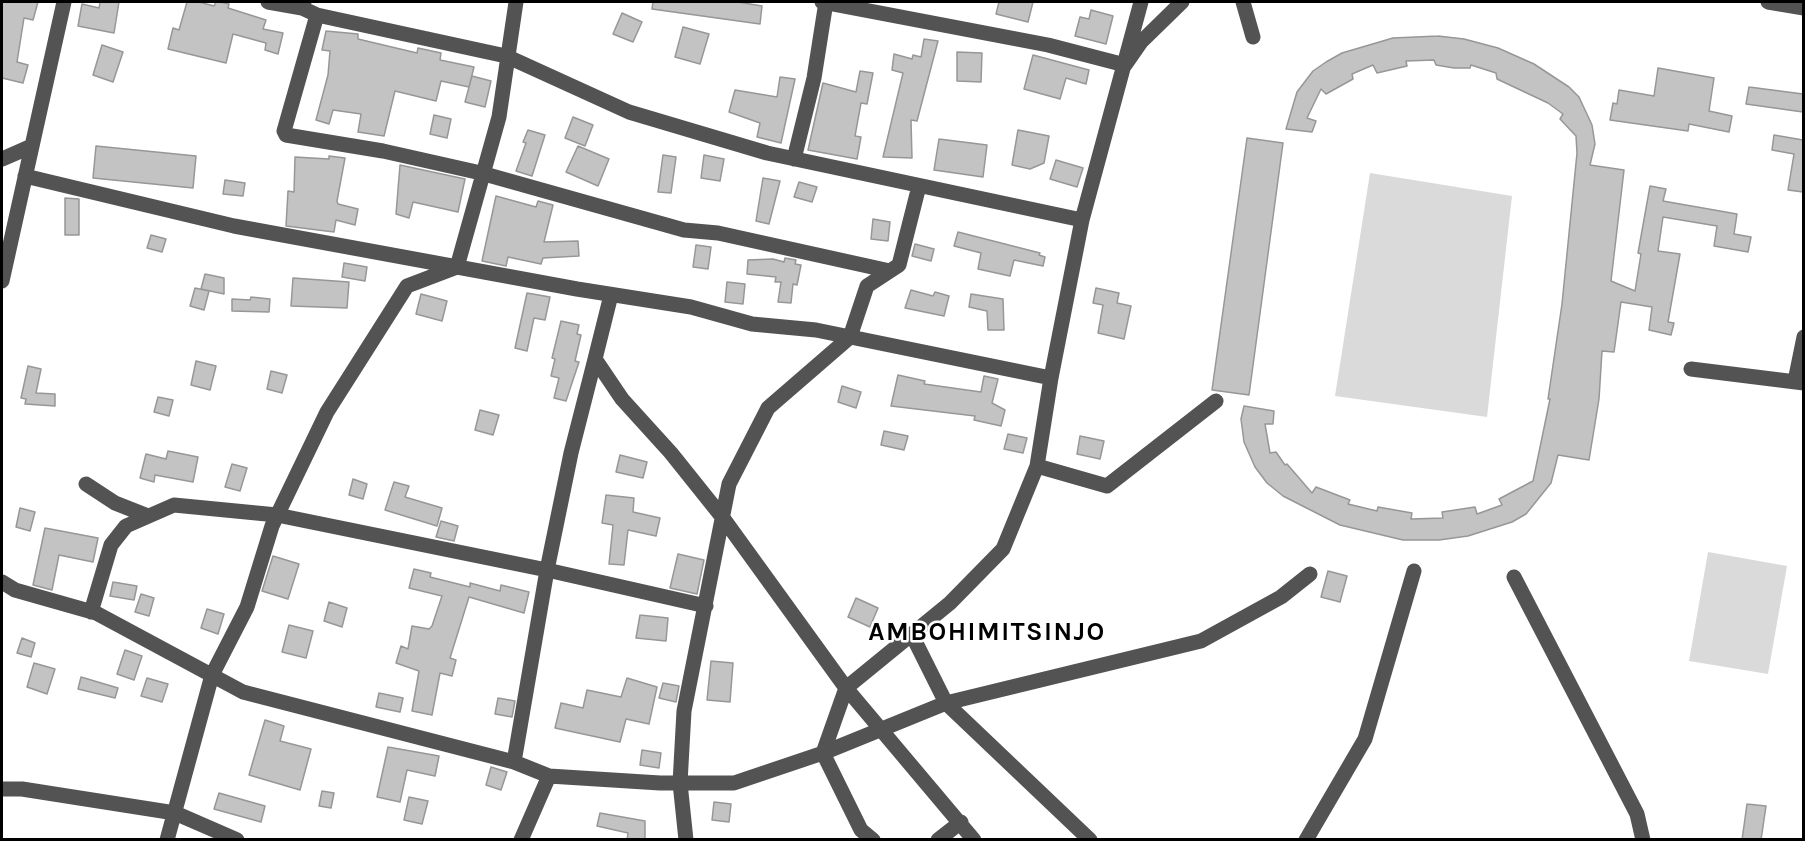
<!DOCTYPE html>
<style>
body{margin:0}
#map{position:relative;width:1805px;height:841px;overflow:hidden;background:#fff;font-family:Karla,sans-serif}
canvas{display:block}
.frame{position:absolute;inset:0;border:3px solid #000;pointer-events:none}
</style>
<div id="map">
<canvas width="1805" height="841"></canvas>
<div class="frame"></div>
</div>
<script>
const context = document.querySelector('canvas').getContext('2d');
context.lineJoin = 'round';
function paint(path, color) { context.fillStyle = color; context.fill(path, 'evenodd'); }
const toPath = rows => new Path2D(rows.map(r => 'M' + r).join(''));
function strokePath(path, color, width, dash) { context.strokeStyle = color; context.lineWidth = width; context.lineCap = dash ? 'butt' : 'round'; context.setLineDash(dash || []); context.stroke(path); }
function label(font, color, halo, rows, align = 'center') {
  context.font = font + ' Karla,sans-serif'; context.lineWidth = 5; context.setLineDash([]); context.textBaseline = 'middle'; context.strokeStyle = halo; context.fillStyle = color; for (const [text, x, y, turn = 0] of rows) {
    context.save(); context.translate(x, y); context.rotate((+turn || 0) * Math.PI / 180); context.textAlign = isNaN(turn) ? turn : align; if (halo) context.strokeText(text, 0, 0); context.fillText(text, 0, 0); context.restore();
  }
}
const green = toPath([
 [1370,173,1512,196,1487,417,1335,396],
 [1708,552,1787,566,1768,674,1689,661]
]);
const building = toPath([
 [2,2,38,2,33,20,24,18,17,62,28,65,23,83,2,78,2,2],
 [100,2,119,2,114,33,78,26,82,4,99,8,100,2],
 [187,2,199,2,214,6,216,2,220,2,229,4,228,8,266,20,263,29,283,33,278,54,265,50,266,43,233,34,226,63,168,49,173,28,179,30,187,2],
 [653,2,738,2,762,6,760,24,652,9,653,2],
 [999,2,1033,2,1028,22,996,14,999,2],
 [1091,10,1113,16,1106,44,1075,36,1080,17,1089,19,1091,10],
 [622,13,642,22,633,42,613,34,622,13],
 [683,27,709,34,700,64,675,57,683,27],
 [326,31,358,34,358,39,417,53,418,48,441,53,440,60,474,67,469,87,441,81,436,101,395,91,384,136,358,132,361,114,333,110,329,124,316,120,328,75,330,51,322,50,326,31],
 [1438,36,1464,39,1498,48,1534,64,1569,87,1579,97,1592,125,1595,144,1590,165,1624,170,1611,281,1635,291,1641,254,1638,253,1650,186,1666,189,1663,201,1737,214,1734,234,1751,237,1748,252,1714,246,1717,226,1663,217,1658,251,1680,254,1668,322,1674,323,1671,335,1649,330,1652,307,1621,302,1614,352,1602,351,1599,399,1589,460,1558,455,1551,483,1526,514,1512,522,1468,536,1439,540,1403,540,1340,525,1283,496,1267,483,1255,467,1244,442,1241,419,1244,406,1274,411,1273,424,1265,424,1270,453,1276,452,1285,465,1287,464,1312,493,1316,487,1350,500,1348,504,1377,511,1378,507,1412,513,1411,519,1443,518,1442,512,1475,507,1477,514,1502,505,1499,499,1533,481,1550,399,1548,399,1562,304,1577,153,1576,136,1560,119,1563,114,1548,103,1497,79,1496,73,1471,65,1470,68,1454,68,1436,65,1434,60,1406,61,1407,66,1377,73,1373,65,1352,74,1353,79,1326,94,1321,89,1307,118,1316,121,1312,132,1286,129,1297,92,1313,71,1326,62,1342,53,1393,38,1438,36],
 [924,39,938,41,917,121,911,120,912,158,883,157,903,73,892,70,894,54,912,59,913,55,921,57,924,39],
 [102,45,123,52,113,82,93,75,102,45],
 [957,52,982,53,981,82,957,81,957,52],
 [1033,55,1089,70,1086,84,1066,78,1060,99,1024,89,1033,55],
 [1658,68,1714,78,1709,111,1732,116,1729,132,1689,124,1688,131,1610,120,1613,103,1617,104,1619,90,1654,96,1658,68],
 [860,71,873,73,867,104,861,103,855,136,861,137,857,159,808,150,823,83,856,92,860,71],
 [472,76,491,81,485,107,465,102,472,76],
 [780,77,795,79,781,143,757,137,760,123,729,112,735,90,777,97,780,77],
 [1749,87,1803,94,1803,112,1746,104,1749,87],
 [434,115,451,119,447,138,430,134,434,115],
 [573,117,593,125,585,146,565,138,573,117],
 [528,130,545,135,532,176,516,171,526,143,523,142,528,130],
 [1018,130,1049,136,1044,163,1030,169,1012,165,1018,130],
 [1774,135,1803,140,1803,192,1788,190,1794,154,1772,150,1774,135],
 [1247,138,1283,143,1249,395,1212,390,1247,138],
 [939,139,987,145,983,177,934,170,939,139],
 [96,146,196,156,193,188,93,178,96,146],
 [578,146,609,159,598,186,566,172,578,146],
 [663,155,676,157,671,193,658,192,663,155],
 [704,155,724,159,720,181,701,178,704,155],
 [329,156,345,158,337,201,338,204,358,209,355,225,336,220,334,232,286,226,288,191,294,192,295,157,329,159,329,156],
 [1056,160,1083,168,1077,187,1050,179,1056,160],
 [400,165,465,179,458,212,413,202,409,218,396,214,400,165],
 [763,178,780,181,769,224,756,221,763,178],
 [225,180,245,183,243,196,223,194,225,180],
 [799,182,817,187,812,202,794,197,799,182],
 [496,196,536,207,538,201,553,205,544,242,578,241,579,256,543,258,541,264,508,257,506,266,482,261,496,196],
 [65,198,79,199,79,235,65,235,65,198],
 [873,219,890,222,888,241,871,239,873,219],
 [958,232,1040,253,1039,255,1045,257,1043,266,1014,260,1010,276,978,269,981,253,954,246,958,232],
 [151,235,166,239,162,252,147,248,151,235],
 [915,244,934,249,931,261,912,256,915,244],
 [696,245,711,247,708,269,693,267,696,245],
 [785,258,796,260,795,264,801,265,797,285,793,284,791,303,778,302,781,282,775,282,776,277,747,274,748,260,773,259,784,262,785,258],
 [344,263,367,267,365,281,342,277,344,263],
 [205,274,224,278,224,294,201,289,205,274],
 [293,278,349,282,347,308,291,306,293,278],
 [727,282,745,284,743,304,725,302,727,282],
 [195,288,209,291,204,310,190,306,195,288],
 [1096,288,1119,293,1117,303,1131,306,1124,339,1098,333,1103,305,1093,303,1096,288],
 [911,290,933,296,935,292,949,296,944,316,905,308,911,290],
 [527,293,550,297,545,320,534,318,527,351,515,348,527,293],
 [421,294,447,301,442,321,416,314,421,294],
 [971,294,1003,299,1004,330,988,330,987,311,969,307,971,294],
 [251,297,270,299,269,312,232,311,232,299,250,300,251,297],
 [561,321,579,325,577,334,581,335,575,361,579,362,566,401,554,398,559,378,551,376,555,359,552,358,561,321],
 [196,361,216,366,210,390,191,385,196,361],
 [28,366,41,369,36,393,55,394,55,406,25,404,26,399,21,398,28,366],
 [271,371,287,375,282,393,267,389,271,371],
 [898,375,925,381,924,384,981,392,984,376,998,379,992,403,1005,410,1001,426,974,420,975,416,891,406,898,375],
 [842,386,861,392,856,408,838,402,842,386],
 [158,397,173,400,169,416,154,412,158,397],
 [480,410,499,415,493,435,475,430,480,410],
 [884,431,908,436,904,450,881,445,884,431],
 [1008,434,1027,438,1023,453,1004,449,1008,434],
 [1080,436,1104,441,1100,459,1077,454,1080,436],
 [168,451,198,457,193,482,155,475,154,482,140,478,146,454,166,459,168,451],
 [620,455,647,462,643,478,616,472,620,455],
 [232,464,247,468,240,491,225,487,232,464],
 [353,479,367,484,363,499,349,495,353,479],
 [394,482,409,486,405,497,442,508,437,526,385,510,394,482],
 [606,495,634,498,633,512,660,518,656,536,628,530,624,565,609,564,613,525,602,523,606,495],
 [20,508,35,512,30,531,16,527,20,508],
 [441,521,458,526,454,541,436,537,441,521],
 [45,528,98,538,93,562,59,555,52,590,33,585,45,528],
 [678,554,704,560,697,594,670,588,678,554],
 [273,556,299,564,288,599,262,591,273,556],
 [414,569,431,573,430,577,470,587,470,583,500,591,501,585,529,592,524,613,469,597,450,658,456,660,452,676,440,673,432,715,412,711,419,671,396,663,401,646,408,649,412,626,429,629,432,626,442,596,409,588,414,569],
 [1328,571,1347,576,1340,602,1321,597,1328,571],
 [113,582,137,586,134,600,110,596,113,582],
 [141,594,154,598,149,616,135,612,141,594],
 [856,598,878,608,870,627,848,617,856,598],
 [329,602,347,608,342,627,324,621,329,602],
 [207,609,224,614,218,634,201,628,207,609],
 [640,615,668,618,666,641,636,638,640,615],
 [289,625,313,631,306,658,282,652,289,625],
 [22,638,35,643,31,657,17,653,22,638],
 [125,650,142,656,134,680,117,674,125,650],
 [711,661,733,663,730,702,707,700,711,661],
 [34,663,55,669,47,694,27,687,34,663],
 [81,677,118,688,115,698,78,689,81,677],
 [147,678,168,684,162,702,141,696,147,678],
 [627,678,657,687,649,724,626,719,620,742,555,728,561,703,583,708,587,690,621,697,627,678],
 [663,683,679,686,676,702,659,698,663,683],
 [379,693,403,698,400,712,376,707,379,693],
 [498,698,515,701,512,717,495,714,498,698],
 [265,720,284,726,280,741,311,749,300,790,249,775,265,720],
 [388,747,439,756,435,776,407,770,400,802,377,797,388,747],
 [642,750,661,753,659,768,640,765,642,750],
 [491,767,507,772,501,790,486,785,491,767],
 [322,791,334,793,331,808,319,806,322,791],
 [219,793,265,806,261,822,214,809,219,793],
 [409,797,428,801,422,824,404,820,409,797],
 [714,802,731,804,729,822,712,820,714,802],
 [1747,804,1766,806,1761,840,1742,840,1747,804],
 [600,813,645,821,645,840,627,840,628,833,597,826,600,813]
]);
const minor = toPath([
 [268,2,302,8],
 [304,2,302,8,317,15,506,56,629,112,767,153,1082,220],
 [822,2,1048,45,1125,65,1141,42,1182,2],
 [1243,2,1253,37],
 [1768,2,1804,8],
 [317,15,284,131,286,135,383,151,481,173,684,230,718,233,890,271],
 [2,159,32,146],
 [794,159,814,78,826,2],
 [25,176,234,226,577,289,691,307,752,324,816,330,1051,378],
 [2,281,64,2],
 [611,295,595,359,622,399,671,453,723,518,846,688,974,840],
 [1691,369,1804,383],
 [1795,381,1804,337],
 [1037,466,1051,378,1082,220,1141,2],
 [86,484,115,503,148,516],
 [1514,577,1637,814,1643,840],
 [2,582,15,590,96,613,243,692,514,762,549,776,660,783,734,783,823,753,946,703,1201,641,1281,597,1310,574],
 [91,612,111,545,126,526,174,505,277,515,547,570,706,606],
 [912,635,946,703,1090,840],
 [514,762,547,570,571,453,595,359],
 [2,789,22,789,175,813,237,840],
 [167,840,212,675,247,607,272,526,327,412,407,286,457,267,499,117,516,2],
 [521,840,549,776],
 [686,840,680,783,684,711,729,484,768,408,850,337,867,286,899,265,919,186],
 [873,840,861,830,823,753,846,688,950,603,1003,549,1037,466,1107,486,1216,401],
 [938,840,961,822],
 [1306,840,1365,739,1414,571]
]);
const districtNames = [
 ["AMBOHIMITSINJO",987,633]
];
paint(green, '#dadada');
paint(building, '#c3c3c3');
strokePath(building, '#979797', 1.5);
strokePath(minor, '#535353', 15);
context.letterSpacing = '1.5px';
label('bold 26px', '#000', '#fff', districtNames);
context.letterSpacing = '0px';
</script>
